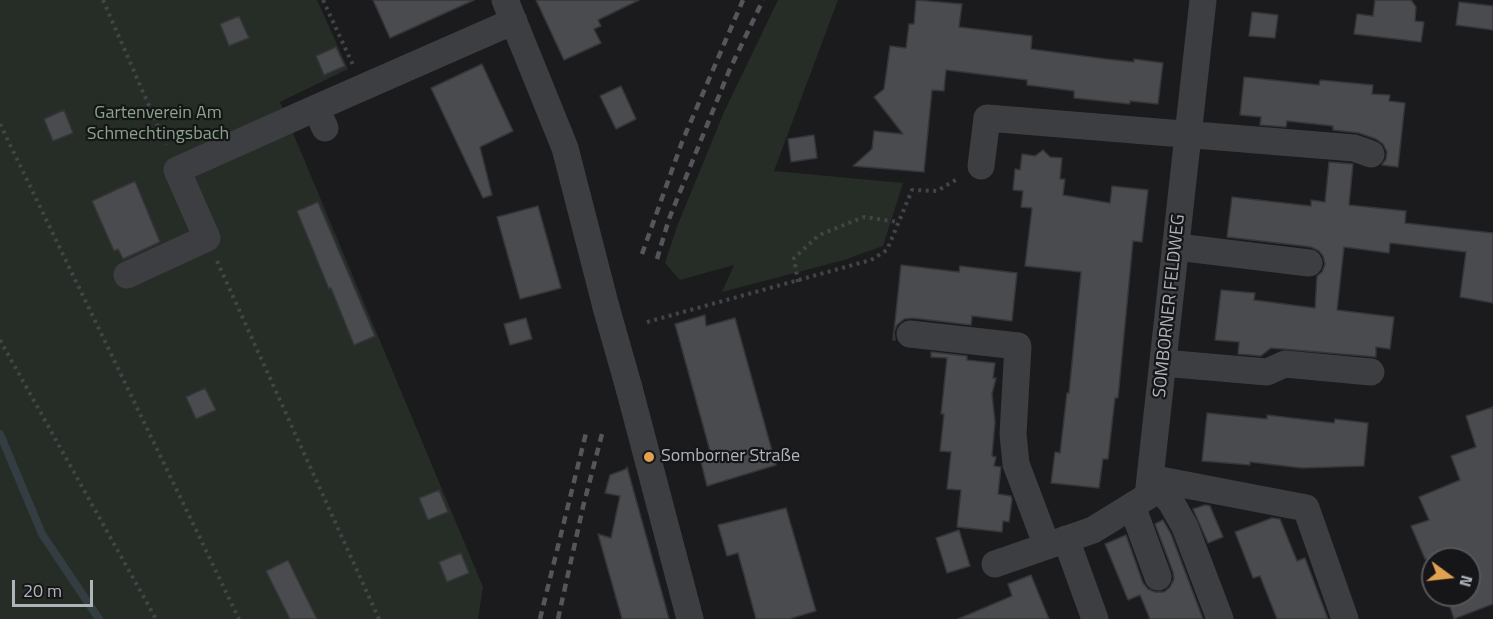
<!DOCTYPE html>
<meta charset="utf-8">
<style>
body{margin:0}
#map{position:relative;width:1493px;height:619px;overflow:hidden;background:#1b1b1d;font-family:"Titillium Web",sans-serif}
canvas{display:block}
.north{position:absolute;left:1421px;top:547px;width:60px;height:60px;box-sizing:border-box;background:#161618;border:2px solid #535559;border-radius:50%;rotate:105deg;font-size:16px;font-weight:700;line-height:24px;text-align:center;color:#afb4bb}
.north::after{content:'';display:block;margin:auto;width:21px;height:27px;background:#e0a150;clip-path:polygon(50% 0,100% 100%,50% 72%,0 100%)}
.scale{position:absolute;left:12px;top:580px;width:81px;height:27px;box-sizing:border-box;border:3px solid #afb4bb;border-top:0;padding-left:8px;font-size:18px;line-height:21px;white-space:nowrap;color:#afb4bb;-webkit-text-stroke:4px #161618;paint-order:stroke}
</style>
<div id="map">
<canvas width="1493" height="619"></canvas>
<div class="north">N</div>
<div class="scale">20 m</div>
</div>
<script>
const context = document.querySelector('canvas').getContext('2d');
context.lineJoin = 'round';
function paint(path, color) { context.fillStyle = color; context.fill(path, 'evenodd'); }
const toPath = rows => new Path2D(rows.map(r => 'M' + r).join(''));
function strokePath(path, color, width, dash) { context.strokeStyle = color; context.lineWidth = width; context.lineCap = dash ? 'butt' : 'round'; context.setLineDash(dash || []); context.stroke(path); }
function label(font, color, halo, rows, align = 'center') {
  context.font = font + ' "Titillium Web",sans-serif'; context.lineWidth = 4.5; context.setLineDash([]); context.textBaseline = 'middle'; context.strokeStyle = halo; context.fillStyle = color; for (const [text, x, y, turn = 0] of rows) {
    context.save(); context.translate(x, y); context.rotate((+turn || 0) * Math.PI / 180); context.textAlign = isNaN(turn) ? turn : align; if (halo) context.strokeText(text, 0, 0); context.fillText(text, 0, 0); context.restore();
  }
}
const green = toPath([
 [0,0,317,0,348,69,280,102,483,587,478,619,0,619],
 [778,0,838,0,774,171,903,183,883,246,844,260,722,292,734,265,680,280,665,263,678,224,724,112]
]);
const stream = toPath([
 [0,434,42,534,99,619]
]);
const building = toPath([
 [373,0,474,0,390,38,373,0],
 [536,0,639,0,598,20,601,26,594,29,601,43,564,60,536,0],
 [916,0,962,4,959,27,1032,36,1031,49,1106,59,1134,62,1134,59,1163,63,1158,104,1130,101,1130,104,1074,98,1074,91,1027,85,1027,80,946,70,944,91,932,90,924,172,853,166,872,149,874,131,903,134,874,97,884,89,890,46,906,48,909,24,914,24,916,0],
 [1375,0,1411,0,1416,7,1415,21,1424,22,1421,42,1354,34,1357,14,1373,16,1375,0],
 [1459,2,1493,6,1493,30,1456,25,1459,2],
 [1252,12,1278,15,1275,38,1249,36,1252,12],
 [239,16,249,38,229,46,220,24,239,16],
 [336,47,345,66,324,75,316,56,336,47],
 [482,64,513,131,480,147,492,195,483,198,431,88,482,64],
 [1244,77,1319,85,1320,80,1373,85,1372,94,1390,95,1389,101,1405,103,1398,167,1382,165,1386,159,1387,152,1383,144,1376,139,1359,133,1333,130,1333,126,1287,121,1286,127,1260,125,1261,117,1240,115,1244,77],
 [621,86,636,119,616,129,600,96,621,86],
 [64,110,73,133,53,141,44,119,64,110],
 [814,135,817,158,791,162,788,139,814,135],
 [1043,150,1050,157,1062,158,1060,179,1065,179,1063,195,1110,203,1112,186,1148,190,1142,242,1133,241,1118,398,1115,398,1108,459,1103,459,1099,488,1051,483,1055,452,1060,453,1067,393,1069,393,1081,272,1025,266,1032,208,1021,207,1023,191,1013,190,1015,169,1020,170,1022,154,1035,156,1043,150],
 [1329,162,1353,164,1349,205,1406,211,1405,223,1493,233,1493,303,1460,297,1466,252,1390,243,1389,253,1344,247,1337,310,1394,317,1390,349,1376,347,1376,357,1271,348,1261,356,1238,354,1239,342,1215,340,1221,290,1255,293,1254,300,1315,308,1317,276,1322,272,1325,264,1323,256,1319,251,1311,247,1227,237,1232,197,1311,206,1311,200,1325,202,1329,162],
 [135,181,160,242,123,259,118,249,114,251,92,201,135,181],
 [318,202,375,336,354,345,331,288,329,289,297,211,318,202],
 [538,206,561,288,520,299,497,217,538,206],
 [901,265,959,272,960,266,1017,273,1012,321,972,316,971,325,912,318,904,319,897,325,894,332,895,340,893,340,901,265],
 [705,315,706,326,735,318,776,465,707,486,699,454,710,451,675,324,705,315],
 [526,318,532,339,510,345,504,324,526,318],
 [931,352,967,356,967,360,995,363,993,378,996,378,992,394,995,422,992,456,996,457,994,466,1001,467,998,494,1011,496,1012,499,1009,522,1003,521,1002,532,957,527,961,490,947,489,951,452,940,451,944,414,941,414,947,358,931,357,931,352],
 [205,388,216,410,196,419,186,397,205,388],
 [1493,407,1493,604,1454,619,1446,595,1469,595,1469,559,1433,559,1433,562,1432,559,1425,559,1411,526,1429,520,1419,497,1460,480,1451,456,1476,447,1466,416,1493,407],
 [1207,413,1267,419,1267,415,1334,423,1335,419,1368,423,1364,466,1302,468,1250,462,1250,465,1202,461,1207,413],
 [627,467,665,604,669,619,622,619,598,534,611,538,620,496,605,493,610,475,626,469,627,467],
 [439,490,448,512,428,520,419,498,439,490],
 [1205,505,1210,506,1223,537,1208,543,1193,509,1205,505],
 [786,508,816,611,789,619,756,619,738,553,727,556,718,525,786,508],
 [1272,518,1280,519,1297,561,1305,558,1328,619,1277,619,1260,576,1253,578,1235,532,1272,518],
 [1163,520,1171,534,1203,619,1150,619,1140,595,1128,600,1105,544,1126,535,1143,583,1148,589,1155,592,1164,592,1170,587,1174,579,1173,572,1155,524,1163,520],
 [959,530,970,566,947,573,936,538,959,530],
 [461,553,469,573,447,582,439,562,461,553],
 [288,560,307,599,317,619,290,619,266,571,288,560],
 [1031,575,1049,619,958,619,1012,596,1008,584,1031,575]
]);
const path = toPath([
 [103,0,166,145],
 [323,0,353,65],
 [0,124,239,619],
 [217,261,379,619],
 [798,282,794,258,819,235,864,217,898,222],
 [647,322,871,260,887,250,912,190,937,191,959,178],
 [0,340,156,619]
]);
const minor = toPath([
 [505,0,565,148,606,307],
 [325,128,316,108,514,21],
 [981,166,987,118,1354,148,1371,154],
 [1177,247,1309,263],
 [127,275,207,238,177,170,316,108],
 [910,334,1018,346,1013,434,1016,464,1047,546],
 [1163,363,1267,372,1285,364,1371,372],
 [629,388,690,619],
 [1150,478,1306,508,1345,619],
 [1150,478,1171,502,1185,527,1220,619],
 [1132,506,1158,577],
 [1066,539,1095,619],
 [995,564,1093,530,1148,496,1203,0]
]);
const rail = toPath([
 [642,254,682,142,743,0],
 [657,259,669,219,729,71,763,0],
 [540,619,587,429],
 [558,619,583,507,602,434]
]);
const minorBridge = toPath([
 [606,307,629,388]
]);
const markers = [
 [649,457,6,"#e0a150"]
];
const parkNames = [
 ["Gartenverein Am",158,114],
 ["Schmechtingsbach",158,135]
];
const streetNames = [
 ["SOMBORNER FELDWEG",1170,306,-84]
];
const poiNames = [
 ["Somborner Straße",661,457]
];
paint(green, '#252d26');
strokePath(stream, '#343d42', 8);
paint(building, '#4a4b4f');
strokePath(building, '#353639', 1.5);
strokePath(path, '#424548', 4, [3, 4.5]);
strokePath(minor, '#3c3e42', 27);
strokePath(rail, '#54565a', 4.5, [8, 6]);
strokePath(minorBridge, '#3c3e42', 27);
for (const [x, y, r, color] of markers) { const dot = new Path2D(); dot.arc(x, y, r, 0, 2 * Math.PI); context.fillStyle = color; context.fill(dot); strokePath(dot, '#161618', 2); }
label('18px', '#89a488', '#161618', parkNames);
label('18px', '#afb4bb', '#161618', streetNames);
label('18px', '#afb4bb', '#161618', poiNames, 'left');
</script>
